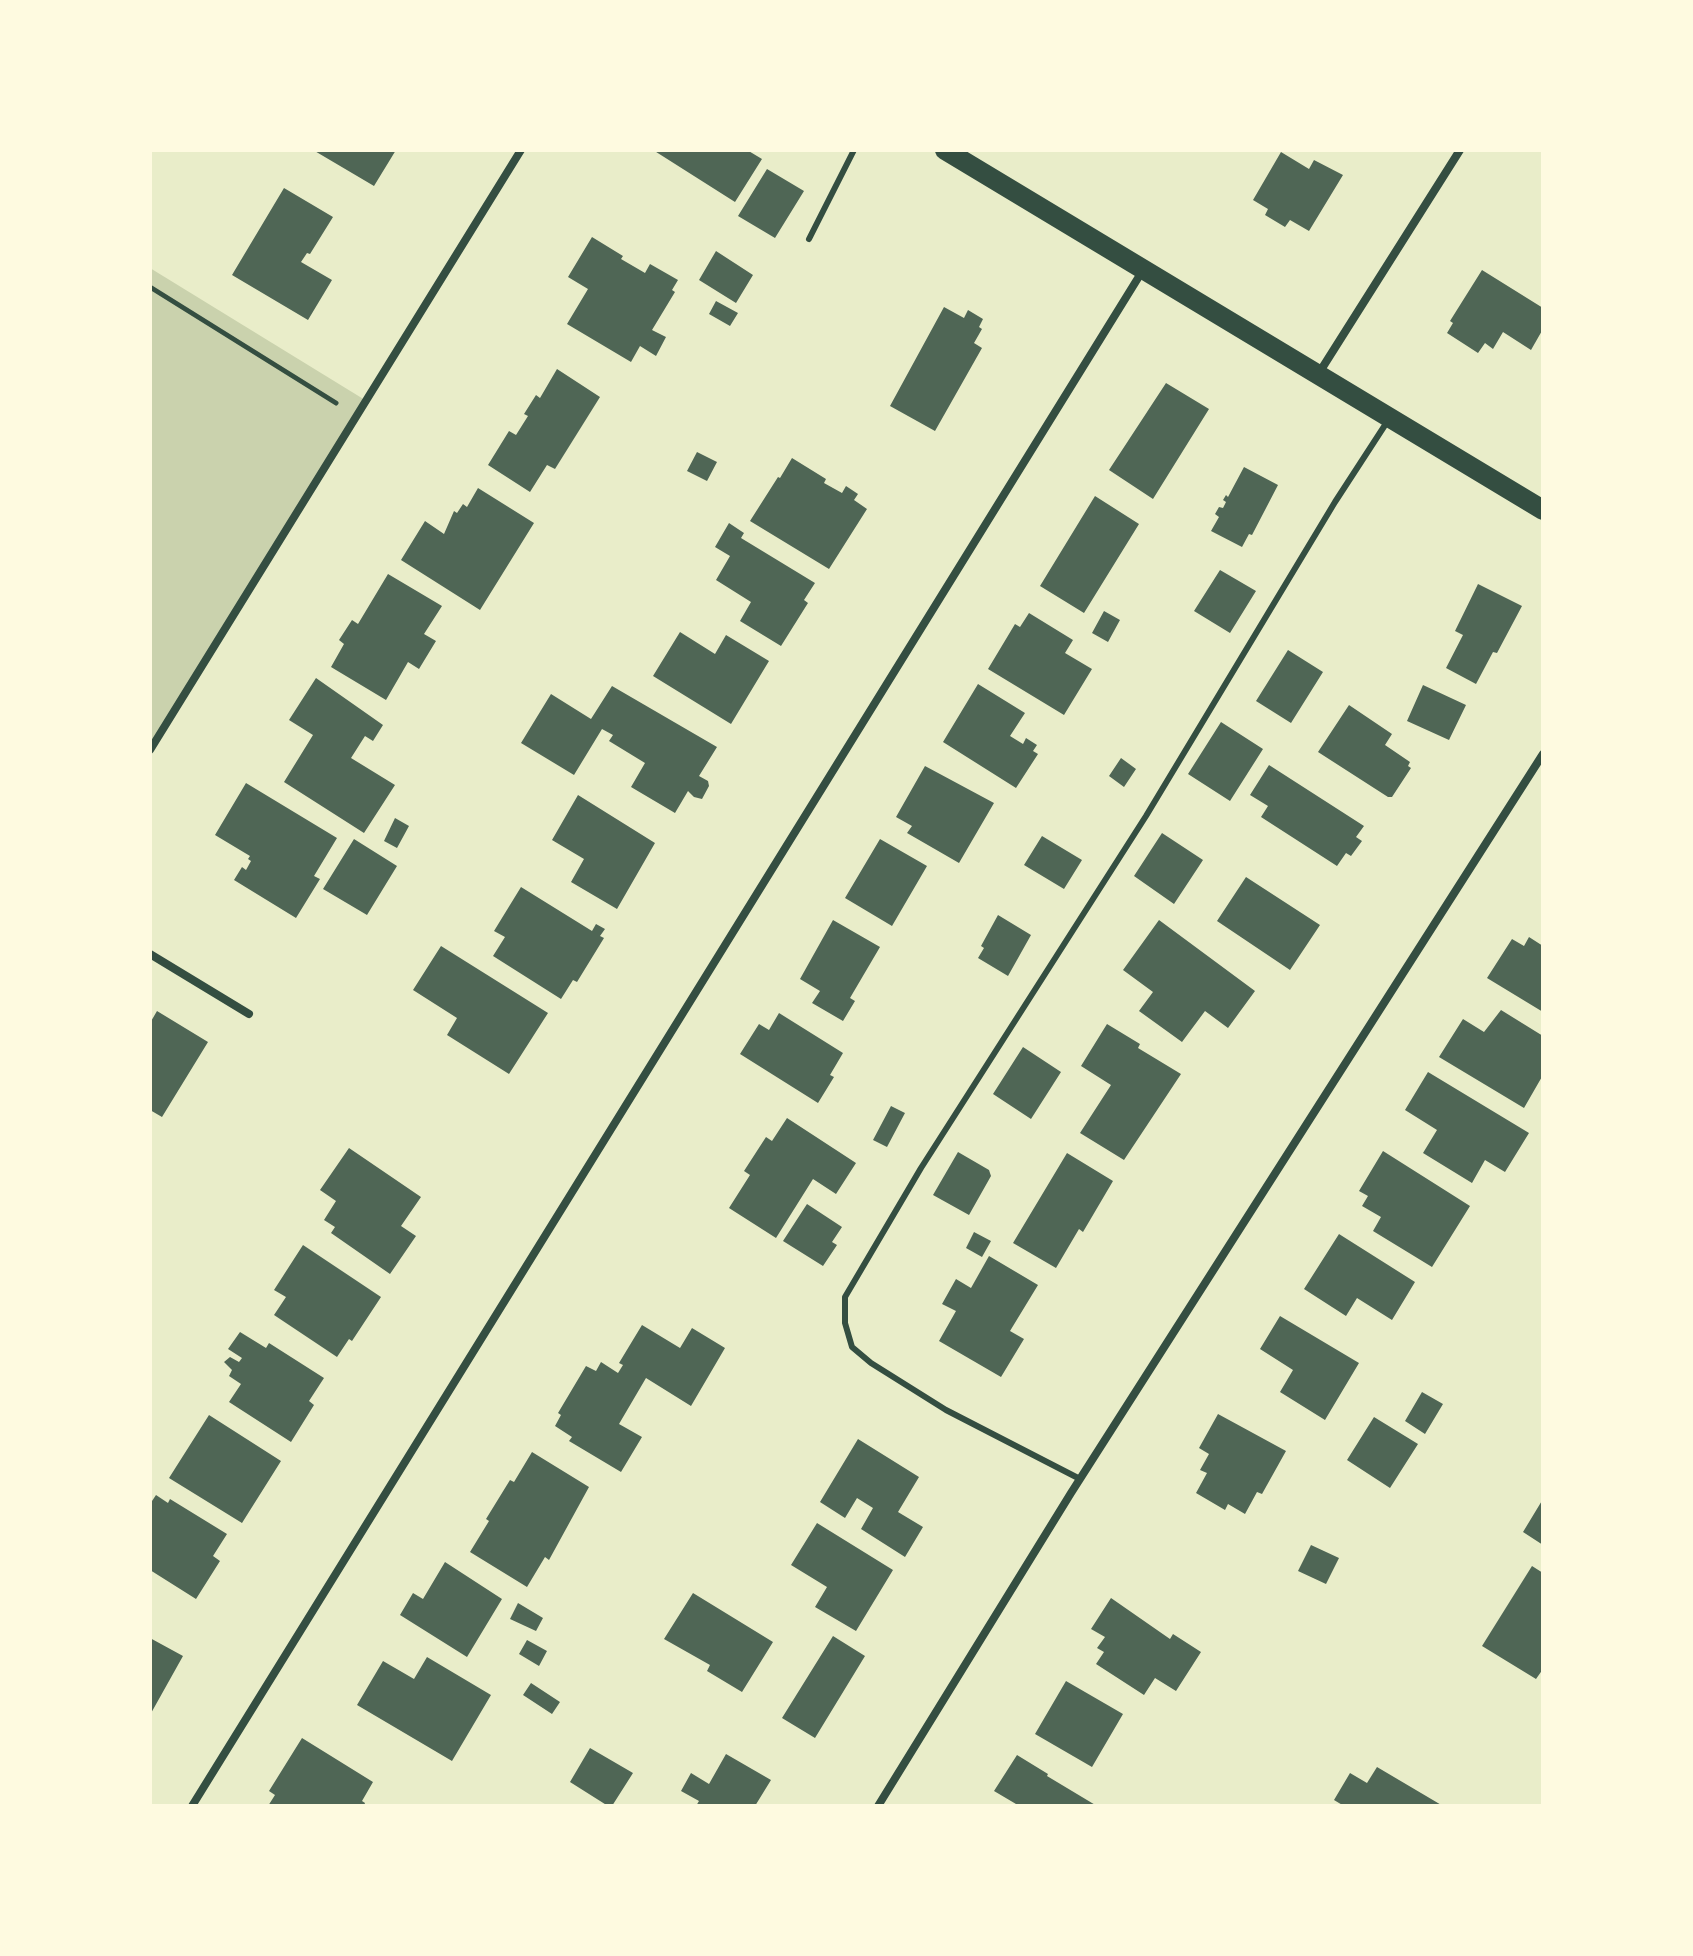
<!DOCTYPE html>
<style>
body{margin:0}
#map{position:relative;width:1693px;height:1956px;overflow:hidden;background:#e9edc9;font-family:Rubik,sans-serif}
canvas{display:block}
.frame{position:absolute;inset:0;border:152px solid #fefae0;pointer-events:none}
</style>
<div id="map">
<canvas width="1693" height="1956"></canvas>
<div class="frame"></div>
</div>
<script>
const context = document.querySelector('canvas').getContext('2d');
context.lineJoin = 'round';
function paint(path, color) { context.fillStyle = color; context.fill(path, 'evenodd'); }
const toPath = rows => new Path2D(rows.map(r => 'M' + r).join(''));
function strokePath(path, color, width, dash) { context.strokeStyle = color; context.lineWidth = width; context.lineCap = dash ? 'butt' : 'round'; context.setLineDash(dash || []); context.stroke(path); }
const green = toPath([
 [150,268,365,400,150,750]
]);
const building = toPath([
 [313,150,396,150,374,186],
 [653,150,747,150,762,159,735,202],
 [1281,152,1309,169,1314,160,1343,175,1309,231,1290,220,1285,227,1265,215,1268,209,1253,200],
 [767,169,804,191,775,238,738,216],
 [284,188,333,217,310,254,307,253,301,262,332,280,308,320,232,275],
 [592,237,623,256,621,259,645,273,650,264,678,280,672,290,675,292,652,330,666,337,656,356,640,346,631,362,567,324,588,289,568,277],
 [716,251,753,275,736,303,699,280],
 [1482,270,1543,308,1543,329,1531,350,1503,332,1493,349,1485,343,1478,353,1447,333,1453,323,1450,321],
 [716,301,738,313,730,326,709,314],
 [944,307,964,318,968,310,983,319,979,327,982,329,974,343,982,348,935,431,890,406],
 [557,369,600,397,555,469,547,465,530,492,488,465,509,431,516,435,528,416,524,414,536,395,540,398],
 [1166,383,1209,409,1153,499,1109,470],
 [697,452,717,462,707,481,687,471],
 [792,458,826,479,824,483,842,493,846,486,858,494,854,500,867,509,829,569,750,521,778,477,780,478],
 [1244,467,1278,485,1252,535,1249,534,1242,547,1211,531,1219,517,1215,514,1219,507,1223,508,1226,502,1223,500,1226,495,1228,497],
 [478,488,534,523,480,610,401,560,425,521,444,534,454,511,457,513,463,504,467,507],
 [1095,496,1139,524,1084,613,1040,586],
 [729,523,744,533,741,538,815,583,804,600,808,603,781,646,740,621,751,602,716,580,730,556,715,547],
 [1220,570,1256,591,1230,633,1194,611],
 [388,574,442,606,424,634,436,641,419,669,408,662,386,700,331,667,344,644,339,640,352,620,358,624],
 [1478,584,1522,606,1497,653,1493,652,1476,684,1446,668,1463,635,1455,631],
 [1104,611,1120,620,1108,642,1092,633],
 [1029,613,1073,640,1065,653,1092,669,1064,715,988,669,1015,624,1020,627],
 [680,632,715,654,726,635,769,661,731,724,653,676],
 [1288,650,1323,672,1291,723,1256,701],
 [316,678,383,725,373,741,365,736,351,758,395,785,364,833,284,782,313,735,289,720],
 [978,684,1025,713,1010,736,1023,744,1026,738,1037,745,1033,751,1038,754,1016,788,943,742],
 [1423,685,1466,705,1449,740,1407,721],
 [612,686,717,747,699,776,708,781,709,786,702,799,694,797,688,791,675,813,631,787,645,763,609,741,613,735,602,729,574,775,521,743,551,694,591,719],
 [1349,705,1392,734,1385,745,1410,762,1408,766,1411,768,1392,797,1388,797,1318,752],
 [1221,722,1263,749,1230,801,1188,774],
 [1121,758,1136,769,1124,787,1109,776],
 [1269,765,1364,826,1356,837,1362,841,1351,856,1346,853,1337,866,1261,817,1268,806,1250,795],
 [925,766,994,803,959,863,907,833,912,826,896,817],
 [246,783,337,838,314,876,320,879,296,918,234,880,242,867,246,870,251,861,248,859,250,856,215,835],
 [578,795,655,843,617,909,571,882,584,859,552,840],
 [395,818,409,826,397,848,384,841],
 [1162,833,1203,860,1174,904,1134,876],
 [1042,836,1082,860,1064,889,1024,865],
 [354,839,397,866,367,915,323,889],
 [880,839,927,866,892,926,845,898],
 [1246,877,1320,925,1290,970,1217,921],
 [521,887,592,931,596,924,605,929,600,936,604,938,577,982,573,980,561,999,493,956,505,937,494,931],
 [998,915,1031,935,1008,976,978,958,984,948,981,946],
 [833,920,880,947,850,998,855,1001,843,1021,812,1003,820,991,800,979],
 [1159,920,1255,991,1228,1028,1205,1011,1182,1042,1139,1011,1153,992,1123,970],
 [1529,937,1543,946,1543,1012,1487,978,1512,939,1524,946],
 [441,946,548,1013,509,1074,447,1035,457,1018,413,990],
 [1501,1010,1543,1036,1543,1075,1524,1108,1439,1057,1463,1019,1484,1032],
 [157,1011,208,1042,162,1117,150,1110,150,1023],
 [779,1013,843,1053,830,1075,834,1077,818,1103,740,1054,759,1024,769,1030],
 [1107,1024,1140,1044,1138,1048,1181,1074,1124,1160,1080,1133,1111,1085,1081,1066],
 [1023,1047,1061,1072,1031,1119,993,1094],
 [1428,1072,1529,1133,1505,1172,1485,1160,1472,1183,1423,1153,1437,1130,1405,1110],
 [891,1106,905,1113,887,1147,873,1140],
 [787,1118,856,1163,836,1194,813,1179,776,1238,729,1208,750,1175,744,1171,766,1137,772,1141],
 [349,1148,421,1197,401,1226,416,1236,390,1274,331,1233,335,1227,324,1220,336,1201,320,1190],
 [1383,1151,1470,1206,1432,1267,1373,1231,1381,1217,1362,1206,1368,1196,1359,1191],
 [958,1152,989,1170,991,1176,969,1215,933,1195],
 [1067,1153,1113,1181,1083,1232,1079,1229,1056,1268,1013,1243],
 [807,1204,842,1227,832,1242,837,1245,823,1266,783,1241],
 [974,1232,991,1241,982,1257,966,1248],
 [1339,1234,1415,1282,1392,1320,1357,1298,1346,1316,1304,1289],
 [303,1245,381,1297,352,1341,349,1339,337,1357,274,1315,286,1297,274,1290],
 [989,1256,1038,1285,1010,1331,1024,1339,1001,1377,939,1341,956,1311,942,1304,956,1279,971,1288],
 [1280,1316,1359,1363,1325,1420,1280,1392,1293,1370,1260,1349],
 [642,1325,680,1348,692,1328,725,1348,691,1406,646,1378,619,1424,642,1437,621,1472,569,1441,572,1437,555,1426,561,1415,558,1413,586,1366,596,1371,601,1362,618,1373,623,1365,619,1363],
 [240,1332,266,1348,269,1343,324,1378,309,1401,314,1405,291,1442,229,1402,241,1384,229,1376,232,1370,224,1362,230,1357,239,1362,242,1358,228,1349],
 [1422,1392,1443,1404,1425,1434,1405,1421],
 [1218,1414,1286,1451,1262,1494,1257,1492,1245,1514,1228,1504,1225,1510,1196,1493,1207,1473,1200,1470,1209,1454,1199,1448],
 [209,1415,281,1461,242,1523,169,1478],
 [1374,1417,1418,1444,1390,1488,1347,1460],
 [858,1439,919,1477,898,1512,923,1527,905,1557,861,1529,873,1508,857,1498,845,1518,820,1502],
 [532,1452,589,1487,549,1560,545,1557,527,1587,470,1552,489,1521,486,1519,510,1480,514,1482],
 [156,1495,168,1503,170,1499,227,1534,213,1556,220,1561,196,1599,150,1570,150,1504],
 [1543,1499,1543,1545,1523,1532],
 [817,1523,893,1570,856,1631,815,1607,827,1587,791,1565],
 [1311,1545,1339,1558,1326,1584,1298,1571],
 [445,1562,502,1599,467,1657,400,1615,413,1593,423,1599],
 [1532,1566,1543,1573,1543,1669,1536,1679,1482,1646],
 [693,1593,773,1642,742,1692,707,1671,710,1665,664,1639],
 [1111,1598,1170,1639,1173,1634,1201,1652,1176,1691,1155,1678,1144,1695,1096,1664,1104,1652,1097,1648,1105,1637,1091,1629],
 [518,1603,543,1618,536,1631,510,1619],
 [833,1636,865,1656,815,1738,782,1718],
 [150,1638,183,1656,150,1715],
 [527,1640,547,1651,539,1666,519,1654],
 [427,1657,491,1695,452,1761,357,1705,383,1661,414,1679],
 [1066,1681,1123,1714,1092,1767,1035,1734],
 [531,1683,560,1702,552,1714,523,1695],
 [302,1738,373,1782,362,1801,365,1803,364,1806,268,1806,275,1795,269,1791],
 [590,1748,633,1773,612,1806,608,1806,570,1782],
 [726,1754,771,1780,755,1806,696,1806,699,1801,681,1791,691,1773,709,1784],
 [1017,1755,1048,1774,1047,1776,1097,1806,1015,1806,1016,1804,994,1791],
 [1377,1767,1443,1806,1344,1806,1334,1800,1350,1773,1367,1783]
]);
const path = toPath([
 [150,287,336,403]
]);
const service = toPath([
 [809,239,854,150],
 [1080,1479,946,1410,871,1363,852,1347,845,1323,845,1297,921,1168,1146,816,1335,502,1387,422]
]);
const minor = toPath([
 [1319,373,1460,150],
 [150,750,521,150],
 [150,954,249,1014],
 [192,1806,1143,270],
 [878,1806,1071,1493,1543,754]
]);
const primary = toPath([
 [945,150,1543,510]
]);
paint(green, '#cad2ad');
paint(building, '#4f6655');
strokePath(path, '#344e41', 5);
strokePath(service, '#344e41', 6);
strokePath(minor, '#344e41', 8);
strokePath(primary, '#344e41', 20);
</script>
